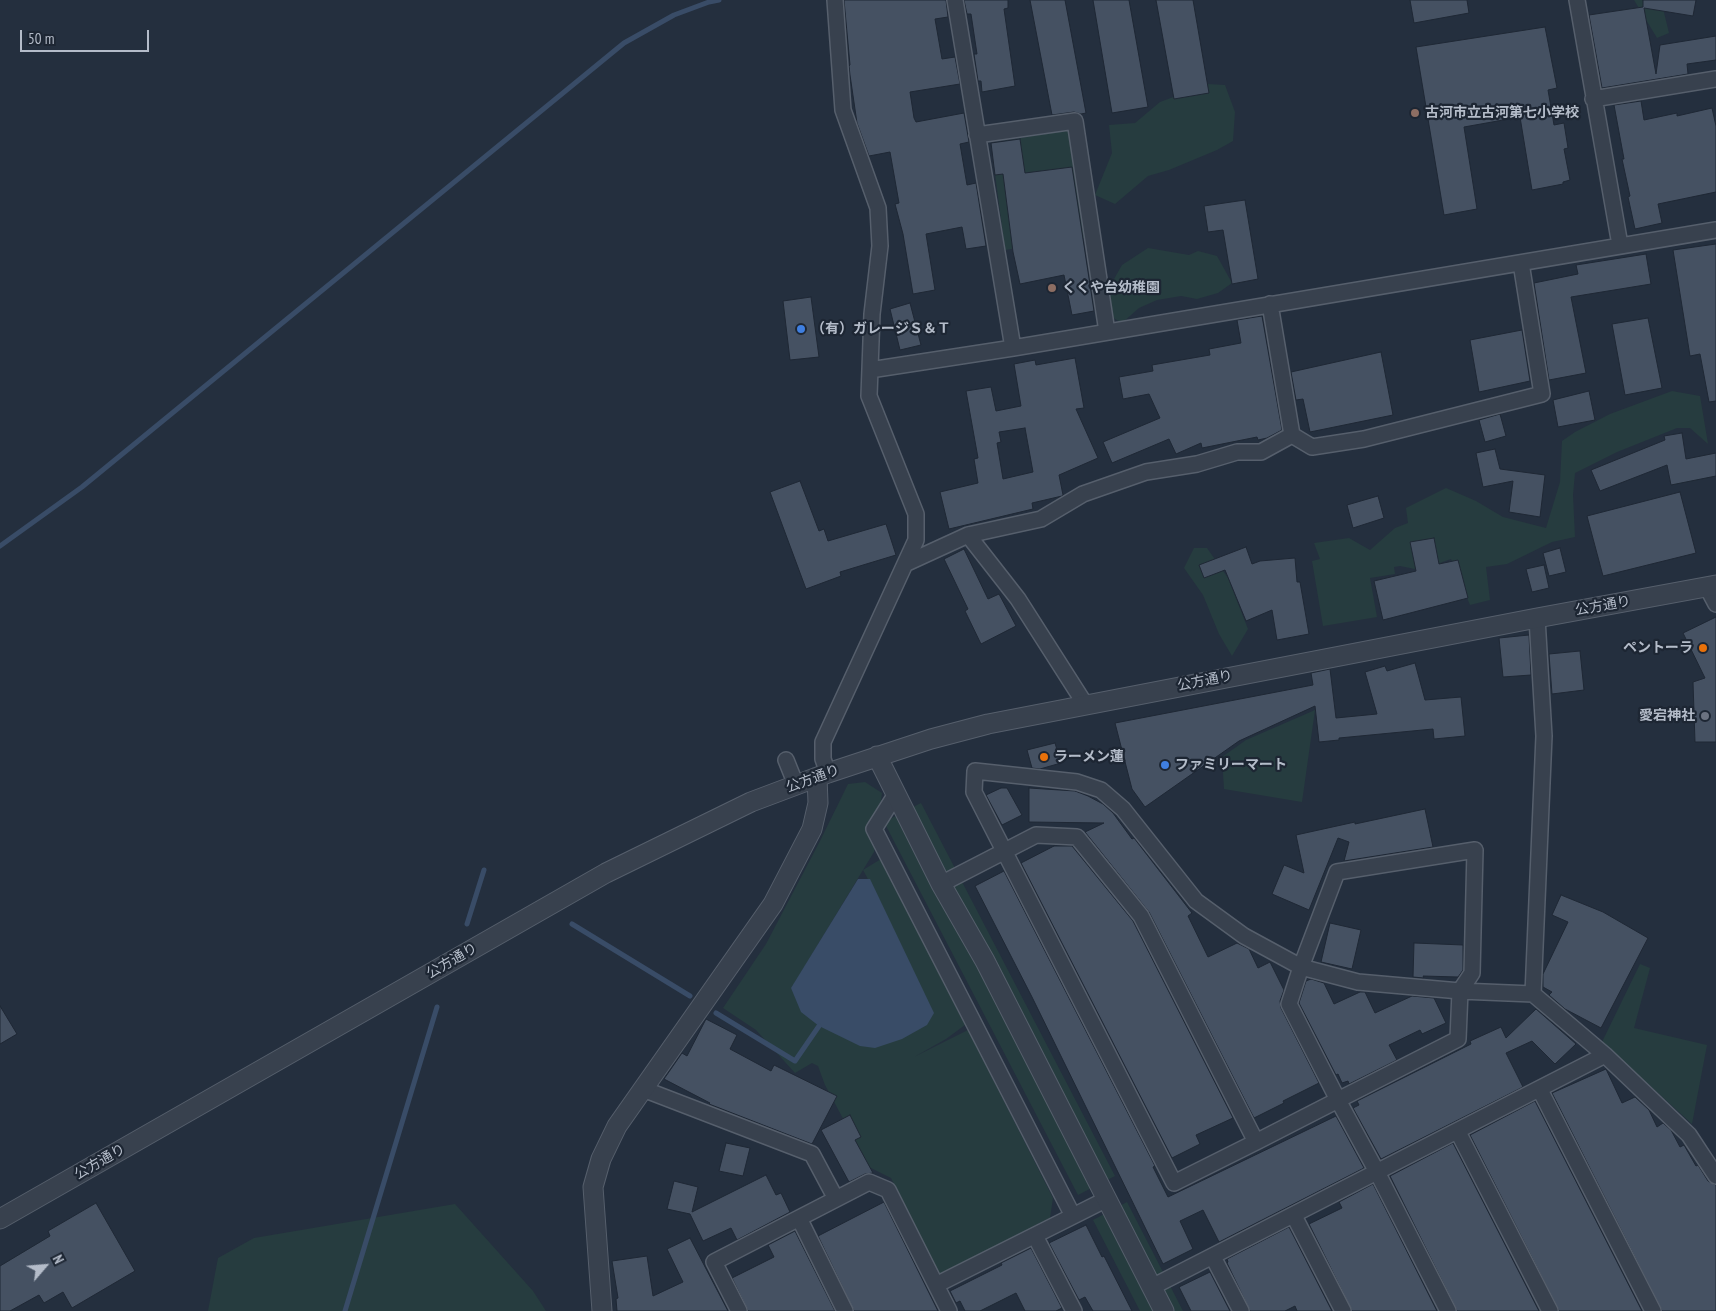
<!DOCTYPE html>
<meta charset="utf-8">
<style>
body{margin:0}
#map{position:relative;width:1716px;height:1311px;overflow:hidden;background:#242f3e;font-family:"PT Sans Narrow",sans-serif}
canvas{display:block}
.north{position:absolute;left:20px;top:1241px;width:50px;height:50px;-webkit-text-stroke:4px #1d2633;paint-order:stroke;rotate:63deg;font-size:14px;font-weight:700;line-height:20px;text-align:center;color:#b4bcc9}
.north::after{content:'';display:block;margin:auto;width:18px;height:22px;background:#b4bcc9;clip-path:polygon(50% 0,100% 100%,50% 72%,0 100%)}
.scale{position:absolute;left:20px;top:30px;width:129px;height:22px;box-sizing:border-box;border:2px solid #b4bcc9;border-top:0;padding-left:6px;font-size:15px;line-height:18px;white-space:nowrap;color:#b4bcc9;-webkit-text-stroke:4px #1d2633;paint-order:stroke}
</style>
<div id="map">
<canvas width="1716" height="1311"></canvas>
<div class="north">N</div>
<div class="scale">50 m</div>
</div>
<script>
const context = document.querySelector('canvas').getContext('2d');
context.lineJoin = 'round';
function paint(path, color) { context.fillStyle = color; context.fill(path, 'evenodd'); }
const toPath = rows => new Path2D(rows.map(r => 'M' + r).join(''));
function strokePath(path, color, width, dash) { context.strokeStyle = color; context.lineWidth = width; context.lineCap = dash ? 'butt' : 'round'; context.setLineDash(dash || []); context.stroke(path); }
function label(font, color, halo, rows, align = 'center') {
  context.font = font + ' "PT Sans Narrow","Noto Sans JP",sans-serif'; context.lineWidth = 4.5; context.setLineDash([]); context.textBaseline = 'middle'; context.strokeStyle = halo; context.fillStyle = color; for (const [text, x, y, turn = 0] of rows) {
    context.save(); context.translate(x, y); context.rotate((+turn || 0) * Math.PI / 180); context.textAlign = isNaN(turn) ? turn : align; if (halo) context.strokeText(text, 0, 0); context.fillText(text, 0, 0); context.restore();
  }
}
const green = toPath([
 [1634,0,1661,0,1669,33,1657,38],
 [1208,84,1225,85,1235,112,1233,141,1217,150,1169,170,1148,176,1115,204,1095,195,1112,153,1109,125,1135,123,1160,102],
 [1069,130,1085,238,1005,250,991,143],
 [1148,248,1189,255,1198,251,1217,256,1232,283,1218,293,1197,299,1181,296,1157,300,1139,308,1122,323,1108,315,1105,295,1122,265],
 [1672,391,1700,396,1708,444,1690,428,1677,428,1617,452,1575,473,1573,495,1575,537,1552,542,1507,564,1486,567,1490,600,1470,605,1451,559,1420,570,1400,566,1394,567,1395,574,1370,578,1377,617,1323,626,1312,561,1320,559,1314,543,1349,538,1370,550,1395,528,1408,523,1406,508,1446,488,1476,501,1503,517,1546,528,1560,482,1562,441,1575,432,1610,414],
 [1194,548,1207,548,1228,578,1248,629,1232,656,1219,634,1203,595,1184,568],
 [1315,710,1302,802,1224,789,1222,757,1246,740],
 [865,782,882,793,874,852,863,870,881,859,965,1025,946,1039,914,1057,968,1030,1053,1198,1050,1218,938,1275,891,1178,869,1167,825,1085,818,1066,812,1063,795,1073,756,1030,723,1008,766,944,820,841,848,784],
 [863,870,882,905,791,989],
 [921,803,1115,1176,1078,1195,884,822],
 [1640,964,1650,968,1634,1028,1707,1045,1692,1124,1602,1042],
 [1127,1202,1183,1311,1140,1311,1093,1220],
 [455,1204,533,1291,546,1311,208,1311,218,1258,254,1238]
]);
const water = toPath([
 [858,879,870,879,934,1013,927,1025,902,1039,875,1048,860,1046,819,1026,801,1012,791,988]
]);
const stream = toPath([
 [0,546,82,487,624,43,674,15,709,2,719,0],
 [467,924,484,870],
 [572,924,690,996],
 [716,1013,795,1061,819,1026],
 [345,1311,437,1007]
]);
const building = toPath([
 [844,0,946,0,948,17,935,19,942,59,955,57,960,84,910,92,914,118,916,122,964,113,969,142,960,144,967,185,976,183,986,246,966,249,962,227,926,234,935,290,913,294,903,234,895,204,899,203,890,152,869,156,857,123,850,75,849,66,850,65,844,0],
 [964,0,1008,0,1008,8,1004,9,1015,86,982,92,981,81,978,81,974,54,977,54,971,14,967,14,964,0],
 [1030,0,1065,0,1086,113,1081,114,1074,112,1052,115,1030,0],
 [1093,0,1129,0,1148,107,1112,113,1093,0],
 [1156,0,1193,0,1209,93,1174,99,1156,0],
 [1410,0,1467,0,1469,13,1414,23,1410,0],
 [1643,0,1696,0,1693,16,1644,8,1656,74,1660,45,1716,36,1716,60,1687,64,1688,74,1602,88,1589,15,1643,7,1643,0],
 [1545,27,1557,88,1548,90,1554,125,1564,123,1568,148,1564,149,1570,180,1563,182,1563,184,1532,190,1520,117,1464,127,1477,209,1444,215,1416,47,1545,27],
 [1641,101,1644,120,1677,113,1677,116,1712,108,1716,126,1716,192,1658,204,1662,223,1635,229,1628,197,1630,196,1622,159,1624,159,1614,105,1641,101],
 [1020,139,1025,173,1072,167,1094,311,1072,315,1064,275,1020,284,1013,252,1003,174,995,175,991,143,1020,139],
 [1245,200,1258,279,1232,284,1223,230,1208,232,1204,206,1245,200],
 [1716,244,1716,401,1709,402,1700,354,1690,356,1673,250,1716,244],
 [1646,254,1651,284,1571,297,1586,373,1549,380,1534,283,1578,274,1576,265,1646,254],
 [811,297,819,357,790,360,783,301,811,297],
 [910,303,921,345,900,350,890,309,910,303],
 [1262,316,1282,430,1267,438,1258,440,1257,437,1202,448,1201,443,1176,454,1169,439,1112,463,1103,442,1160,418,1149,394,1123,399,1119,377,1153,371,1152,365,1210,355,1209,349,1241,343,1237,320,1262,316],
 [1648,318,1662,388,1625,395,1612,324,1648,318],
 [1522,330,1530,381,1479,392,1470,340,1522,330],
 [1381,352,1393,415,1310,432,1303,399,1296,400,1291,372,1381,352],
 [1075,358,1084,408,1076,409,1098,458,1059,475,1063,495,1062,496,1032,503,1033,509,949,529,940,492,978,483,974,459,978,458,966,391,991,387,996,411,1021,406,1014,364,1035,360,1036,365,1075,358],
 [1025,428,1033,472,1003,479,997,443,1001,442,999,432,1025,428],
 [1589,391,1595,420,1558,427,1553,400,1589,391],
 [1500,414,1506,436,1485,442,1479,420,1500,414],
 [1682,433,1686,459,1716,453,1716,476,1671,485,1667,465,1600,491,1591,470,1665,440,1664,436,1682,433],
 [1495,449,1500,469,1545,475,1540,517,1509,512,1513,481,1483,487,1476,453,1495,449],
 [800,481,819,531,824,529,828,541,886,524,896,555,840,572,841,576,806,589,770,492,800,481],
 [1680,492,1696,553,1603,576,1587,516,1680,492],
 [1378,496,1384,518,1353,528,1347,505,1378,496],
 [1434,538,1439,564,1458,560,1468,598,1383,620,1374,581,1416,571,1410,542,1434,538],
 [1246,547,1252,564,1260,561,1295,558,1297,582,1300,582,1309,634,1277,640,1272,610,1246,621,1225,570,1204,578,1199,565,1246,547],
 [1560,548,1566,572,1549,576,1543,553,1560,548],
 [964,549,988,599,999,594,1016,626,981,644,965,611,968,609,944,559,964,549],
 [1544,565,1549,588,1532,592,1526,569,1544,565],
 [1716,617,1716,742,1695,742,1693,682,1705,678,1683,633,1716,617],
 [1529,635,1531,675,1503,677,1499,638,1529,635],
 [1580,651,1584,690,1552,694,1549,654,1580,651],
 [1415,663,1425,700,1461,697,1465,736,1434,739,1433,729,1339,738,1339,740,1319,742,1315,706,1239,741,1145,807,1132,789,1115,723,1313,685,1311,673,1330,669,1336,718,1377,714,1365,672,1385,666,1387,671,1415,663],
 [1055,743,1061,763,1040,769,1032,768,1027,750,1055,743],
 [1001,788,1007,788,1022,815,1002,825,986,795,1001,788],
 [1029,788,1075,791,1088,796,1103,804,1113,813,1132,839,1134,838,1192,913,1188,916,1208,957,1237,943,1249,949,1258,968,1270,962,1284,990,1280,1001,1281,1008,1319,1083,1283,1101,1284,1103,1254,1118,1149,912,1085,832,1104,823,1029,822,1029,788],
 [1425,809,1433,847,1344,861,1349,842,1338,838,1309,910,1272,894,1284,865,1304,873,1296,835,1355,822,1355,824,1425,809],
 [1054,846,1072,846,1133,921,1233,1118,1196,1135,1200,1144,1172,1158,1021,863,1054,846],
 [1004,871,1155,1166,1153,1167,1168,1197,1336,1116,1364,1168,1219,1242,1203,1210,1180,1221,1193,1249,1163,1264,1032,997,975,886,1004,871],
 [1561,895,1603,912,1648,938,1601,1028,1565,1009,1549,995,1552,992,1543,987,1543,974,1568,922,1552,915,1561,895],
 [1330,923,1361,930,1352,969,1321,962,1330,923],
 [1414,943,1463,945,1463,970,1458,977,1423,976,1424,978,1413,977,1414,943],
 [1311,979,1324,983,1334,1004,1360,992,1365,992,1375,1013,1412,996,1434,998,1446,1023,1422,1034,1420,1030,1389,1045,1397,1060,1349,1084,1348,1081,1342,1083,1338,1074,1336,1075,1299,1003,1306,981,1311,979],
 [0,1006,17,1034,0,1044,0,1006],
 [1536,1009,1576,1044,1555,1064,1532,1041,1506,1053,1523,1087,1381,1159,1353,1108,1359,1105,1357,1101,1471,1044,1470,1041,1501,1027,1506,1038,1536,1009],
 [706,1019,737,1035,730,1049,771,1071,774,1065,837,1096,812,1144,709,1104,710,1103,664,1079,682,1053,687,1056,706,1019],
 [1606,1069,1622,1103,1635,1097,1649,1110,1657,1127,1663,1123,1671,1130,1680,1147,1684,1145,1696,1166,1698,1165,1708,1181,1716,1185,1716,1311,1662,1311,1552,1093,1606,1069],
 [1535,1101,1642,1311,1559,1311,1470,1135,1535,1101],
 [850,1115,861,1137,855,1140,873,1173,865,1174,849,1182,821,1130,850,1115],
 [726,1143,750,1148,743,1176,719,1171,726,1143],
 [1453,1143,1539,1311,1457,1311,1390,1176,1453,1143],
 [766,1175,776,1195,781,1193,790,1212,737,1240,731,1228,703,1241,690,1214,667,1209,674,1181,698,1187,692,1212,766,1175],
 [1373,1184,1437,1311,1352,1311,1309,1224,1342,1208,1339,1202,1373,1184],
 [884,1202,938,1311,854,1311,818,1236,884,1202],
 [96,1203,135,1271,72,1308,63,1292,44,1303,39,1295,10,1311,0,1311,0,1266,50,1236,48,1231,96,1203],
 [1086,1225,1102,1257,1104,1256,1132,1311,1093,1311,1085,1297,1079,1300,1049,1243,1086,1225],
 [1289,1227,1332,1311,1297,1311,1295,1306,1285,1311,1250,1311,1227,1263,1228,1262,1227,1259,1289,1227],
 [795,1231,835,1311,748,1311,732,1278,774,1257,768,1245,795,1231],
 [690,1238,728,1311,617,1311,616,1299,618,1298,612,1261,647,1256,653,1296,683,1282,667,1249,690,1238],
 [1031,1248,1062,1308,1056,1311,1025,1311,1016,1293,980,1311,965,1311,960,1301,956,1303,950,1291,1002,1265,1001,1263,1031,1248],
 [1210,1272,1230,1311,1191,1311,1179,1287,1210,1272]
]);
const minor = toPath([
 [955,0,1013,348],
 [1577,0,1620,245],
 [1593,99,1716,79],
 [977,135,1075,121,1107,332],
 [870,370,1013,348,1716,230],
 [1292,435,1312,447,1364,439,1542,394,1521,263],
 [968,535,1041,519,1083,494,1146,472,1197,464,1237,452,1261,452,1292,435,1270,304],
 [907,563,968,535,1018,599,1085,704],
 [1707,587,1716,604],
 [786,760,796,785],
 [828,773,823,759,823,742,916,540,916,514,869,396,872,314,880,246,878,208,843,110,835,0],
 [896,794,874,829,1073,1216],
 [941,884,1036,835,1077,837,1141,916,1256,1142],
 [1533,994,1544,736,1537,618],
 [643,1089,812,1154,836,1199],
 [1540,1090,1653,1311],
 [1458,1132,1550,1311],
 [1294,1216,1343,1311],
 [799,1218,845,1311],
 [1035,1236,1074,1311],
 [1213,1257,1241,1311],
 [936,1285,1107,1199],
 [1152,1287,1605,1055],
 [739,1311,714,1262,869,1182,888,1190,949,1311],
 [1448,1311,1377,1172,1338,1100,1289,1004,1301,967,1337,872,1475,850,1472,973,1460,991,1458,1039,1338,1100,1256,1142,1174,1183,974,792,975,771,1077,782,1101,790,1123,809,1196,901,1244,936,1301,967,1358,982,1460,991,1533,994,1605,1055,1689,1135,1716,1176]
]);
const tertiary = toPath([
 [877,756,941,884,985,961,1164,1311],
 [0,1219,606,873,751,802,828,773,931,739,988,724,1537,618,1716,585],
 [602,1311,593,1187,601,1159,617,1126,773,904,812,829,818,803,817,777]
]);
const markers = [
 [1415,113,5,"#8d6e63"],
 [1052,288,5,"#8d6e63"],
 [801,329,5,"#3f7fe0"],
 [1703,648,5,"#e8710a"],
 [1705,716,5,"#6b7280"],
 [1044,757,5,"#e8710a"],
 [1165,765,5,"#3f7fe0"]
];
const poiNames = [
 ["古河市立古河第七小学校",1425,113],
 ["くくや台幼稚園",1062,288],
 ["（有）ガレージＳ＆Ｔ",811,329],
 ["ペントーラ",1693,648,"right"],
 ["愛宕神社",1695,716,"right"],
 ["ラーメン蓮",1054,757],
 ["ファミリーマート",1175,765]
];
const streetNames = [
 ["公方通り",1603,606,-10],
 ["公方通り",1205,681,-11],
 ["公方通り",813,779,-20],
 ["公方通り",452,961,-30],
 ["公方通り",100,1162,-30]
];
paint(green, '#263c3f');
paint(water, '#394c67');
strokePath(stream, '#394c67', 5);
paint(building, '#455162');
strokePath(building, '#1f2835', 1);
strokePath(minor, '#565f6c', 18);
strokePath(tertiary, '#565f6c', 21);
strokePath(minor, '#38414e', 15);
strokePath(tertiary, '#38414e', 19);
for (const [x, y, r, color] of markers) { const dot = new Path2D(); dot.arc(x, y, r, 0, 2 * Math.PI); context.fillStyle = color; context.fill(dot); strokePath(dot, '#1d2633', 2); }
label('bold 14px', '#b4bcc9', '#1d2633', poiNames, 'left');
label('14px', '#b4bcc9', '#1d2633', streetNames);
</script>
